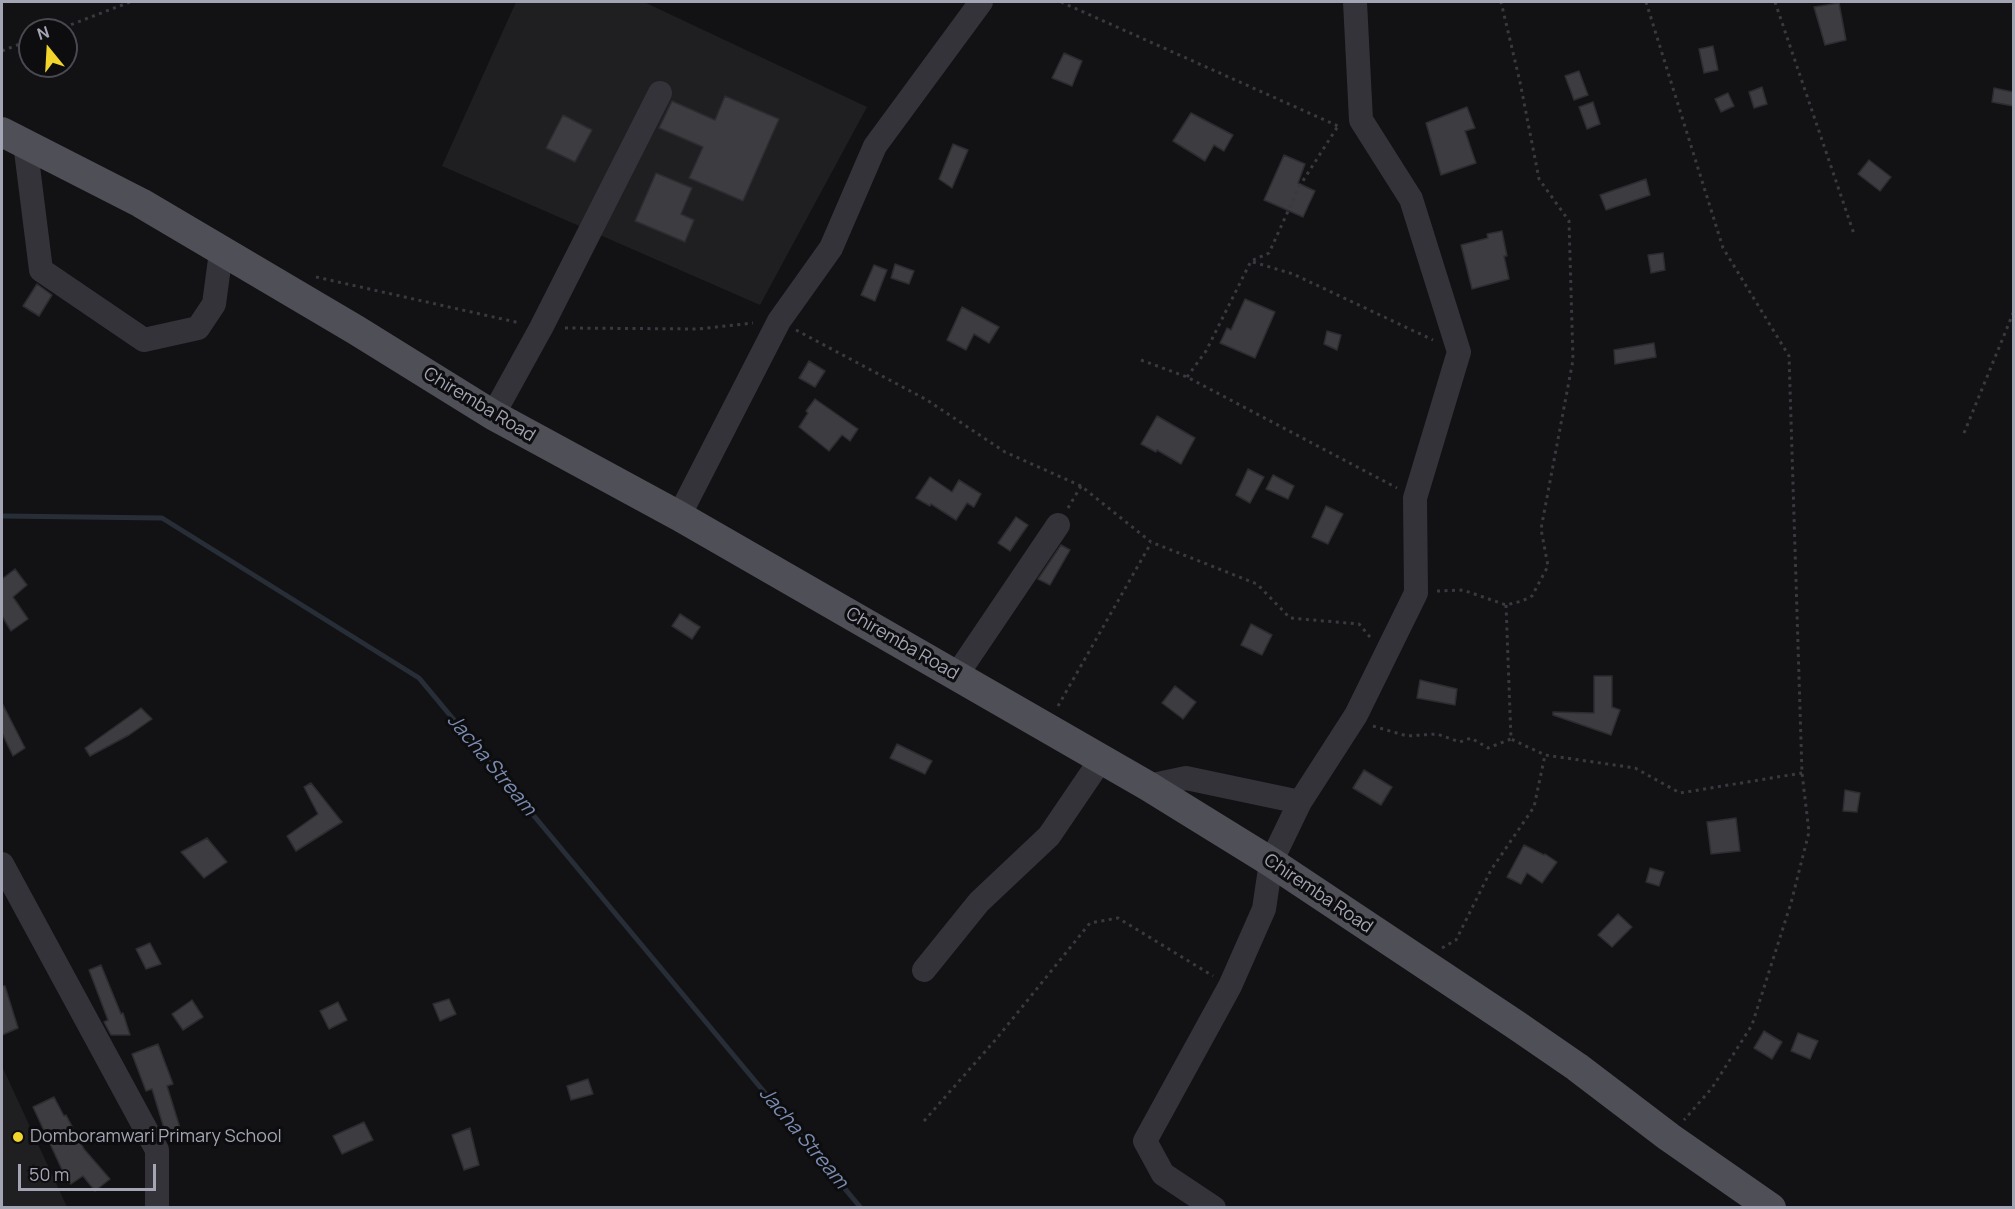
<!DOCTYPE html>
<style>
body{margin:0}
#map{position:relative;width:2015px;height:1209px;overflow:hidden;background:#121214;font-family:Manrope,sans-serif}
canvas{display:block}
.frame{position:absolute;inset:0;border:3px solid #a3a5b4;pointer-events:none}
.north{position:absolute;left:18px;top:18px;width:60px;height:60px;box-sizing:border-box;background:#0d0d0f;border:2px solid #494a51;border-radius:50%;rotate:342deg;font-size:16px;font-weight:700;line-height:24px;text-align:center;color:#a3a5b4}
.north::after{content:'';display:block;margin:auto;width:21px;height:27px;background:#f2d52c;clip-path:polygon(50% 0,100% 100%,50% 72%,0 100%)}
.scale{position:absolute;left:18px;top:1164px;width:138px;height:27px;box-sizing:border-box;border:3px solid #a3a5b4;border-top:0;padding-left:8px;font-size:18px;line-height:21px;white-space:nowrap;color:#a3a5b4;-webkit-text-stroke:4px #0d0d0f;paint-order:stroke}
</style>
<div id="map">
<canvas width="2015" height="1209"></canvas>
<div class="frame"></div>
<div class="north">N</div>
<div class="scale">50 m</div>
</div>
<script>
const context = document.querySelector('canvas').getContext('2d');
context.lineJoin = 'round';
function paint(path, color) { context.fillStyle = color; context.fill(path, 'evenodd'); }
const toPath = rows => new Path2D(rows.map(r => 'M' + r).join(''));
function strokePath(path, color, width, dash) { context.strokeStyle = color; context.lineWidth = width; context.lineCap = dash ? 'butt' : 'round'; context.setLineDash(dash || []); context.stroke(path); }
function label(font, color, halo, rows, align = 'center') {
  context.font = font + ' Manrope,sans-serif'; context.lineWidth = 6; context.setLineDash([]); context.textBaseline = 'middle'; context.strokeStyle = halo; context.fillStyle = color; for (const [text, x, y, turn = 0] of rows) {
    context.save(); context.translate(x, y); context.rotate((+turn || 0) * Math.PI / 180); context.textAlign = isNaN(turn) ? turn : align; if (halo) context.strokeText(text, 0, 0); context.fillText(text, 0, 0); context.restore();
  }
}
const built = toPath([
 [516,2,644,2,867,107,760,305,442,166],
 [2,1066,67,1207,2,1207]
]);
const stream = toPath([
 [2,516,162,518,419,678,861,1208]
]);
const building = toPath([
 [1839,3,1846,40,1825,45,1814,7,1839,3],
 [1713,46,1718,70,1704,73,1699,49,1713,46],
 [1064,53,1082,61,1072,86,1052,78,1064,53],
 [1579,71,1588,95,1574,100,1565,76,1579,71],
 [1762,87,1767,104,1754,108,1749,92,1762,87],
 [1994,88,2013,92,2013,106,1992,102,1994,88],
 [1728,93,1734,106,1721,112,1715,99,1728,93],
 [725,96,779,119,743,201,689,178,703,147,659,128,672,101,715,120,725,96],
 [1593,102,1600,124,1587,129,1579,107,1593,102],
 [1467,107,1475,128,1465,131,1476,163,1441,175,1426,123,1467,107],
 [1191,113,1233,135,1224,151,1214,145,1205,161,1173,141,1191,113],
 [563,115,592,130,575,162,546,148,563,115],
 [953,144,968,150,952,188,939,179,953,144],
 [1284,155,1305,164,1298,183,1315,191,1303,217,1264,200,1284,155],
 [1869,160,1891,177,1880,191,1858,174,1869,160],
 [656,173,692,188,681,214,694,220,685,242,635,221,656,173],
 [1646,179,1650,195,1606,210,1600,195,1646,179],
 [1502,231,1507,256,1504,256,1509,279,1472,289,1461,245,1488,238,1487,234,1502,231],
 [1663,253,1665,270,1651,273,1648,255,1663,253],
 [895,264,914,271,909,284,891,278,895,264],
 [874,265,887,270,875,301,861,295,874,265],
 [37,284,52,295,39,316,23,306,37,284],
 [1245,299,1275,312,1255,358,1220,343,1227,328,1231,330,1245,299],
 [962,307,999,327,989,343,974,334,966,350,947,340,962,307],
 [1327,331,1341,335,1337,350,1324,344,1327,331],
 [1654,343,1656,357,1615,364,1614,350,1654,343],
 [809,361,825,371,815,387,799,378,809,361],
 [815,399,858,429,850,441,842,435,829,451,799,427,808,413,806,411,815,399],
 [1157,416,1195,438,1181,464,1157,450,1156,452,1141,444,1157,416],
 [1248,469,1264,477,1250,503,1236,495,1248,469],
 [1273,475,1294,486,1288,499,1266,489,1273,475],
 [930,477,952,492,959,480,981,494,974,507,967,503,956,520,931,504,930,506,916,498,930,477],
 [1326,506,1343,514,1328,544,1312,537,1326,506],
 [1016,517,1028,525,1010,551,998,543,1016,517],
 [1061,545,1070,550,1050,585,1038,579,1061,545],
 [15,569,27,585,13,597,28,619,11,631,2,616,2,579,15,569],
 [680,614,700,627,692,639,672,626,680,614],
 [1251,624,1272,635,1262,655,1241,645,1251,624],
 [1594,676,1612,676,1612,707,1620,710,1611,735,1553,715,1553,712,1594,713,1594,676],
 [1420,680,1457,689,1455,705,1417,698,1420,680],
 [1175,686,1196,702,1183,719,1162,703,1175,686],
 [2,703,25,748,13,756,2,733,2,703],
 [141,708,152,719,129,735,90,756,85,748,141,708],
 [897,744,932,761,925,774,890,758,897,744],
 [1364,770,1392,787,1381,805,1353,788,1364,770],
 [311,783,342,822,296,851,287,836,318,814,304,787,311,783],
 [1845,790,1860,793,1857,812,1843,811,1845,790],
 [1736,818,1740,851,1711,854,1707,822,1736,818],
 [207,838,227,862,204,878,181,852,207,838],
 [1524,845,1544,855,1545,854,1557,862,1542,883,1527,873,1521,884,1507,877,1524,845],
 [1650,868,1664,872,1659,886,1646,882,1650,868],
 [1618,914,1632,927,1612,947,1598,935,1618,914],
 [150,943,161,964,146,969,136,949,150,943],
 [101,965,121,1014,123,1013,130,1035,111,1035,104,1022,108,1020,89,970,101,965],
 [2,986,5,986,18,1028,2,1035,2,986],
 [449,999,456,1014,440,1021,433,1004,449,999],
 [192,1000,203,1017,183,1030,172,1014,192,1000],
 [338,1002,347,1020,329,1029,320,1011,338,1002],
 [1764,1031,1782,1042,1772,1059,1754,1048,1764,1031],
 [1798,1033,1818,1041,1810,1059,1791,1051,1798,1033],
 [158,1044,173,1084,167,1086,181,1131,166,1135,152,1089,146,1091,132,1054,158,1044],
 [588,1079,593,1094,571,1100,567,1086,588,1079],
 [54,1097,64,1116,66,1115,84,1149,110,1179,95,1191,83,1176,71,1184,64,1174,33,1107,54,1097],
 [364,1122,373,1140,342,1154,333,1136,364,1122],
 [470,1128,479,1165,464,1170,452,1135,470,1128]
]);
const path = toPath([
 [1061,2,1338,126,1342,125],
 [1646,2,1723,248,1789,356,1802,773,1809,832,1791,903,1752,1025,1712,1088,1684,1120],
 [1775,2,1854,234],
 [57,30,130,2],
 [2,51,30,40],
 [1253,262,1293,274,1433,340],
 [316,277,520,323],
 [565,328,698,329,753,323],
 [796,330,927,400,1005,452,1081,486,1151,542,1257,584,1290,618,1359,624,1370,637],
 [1141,360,1187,377,1397,488],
 [1187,377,1206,351,1251,261,1269,253,1299,187,1338,126],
 [1964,433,2014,311],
 [1068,508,1081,486],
 [1437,591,1463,590,1506,605,1522,601,1532,596,1548,566,1541,529,1573,360,1569,221,1539,179,1520,82,1501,2],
 [1506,605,1511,739,1545,755,1635,768,1680,793,1802,773],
 [1058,706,1151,543],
 [1373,726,1407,736,1437,734,1460,742,1471,738,1488,748,1511,739],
 [1442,948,1456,940,1491,870,1534,807,1545,755],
 [924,1121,997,1038,1090,923,1118,918,1213,976]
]);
const minor = toPath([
 [25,143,41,270,144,340,198,328,214,304,221,252],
 [493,415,541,328,660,93],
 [679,516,779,321,831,248,875,146,981,2],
 [956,676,1058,525],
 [1148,786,1186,778,1300,802,1356,715,1416,593,1415,498,1459,352,1411,199,1361,120,1355,2],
 [2,864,157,1150,157,1208],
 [924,970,979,902,1049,836,1102,758],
 [1214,1208,1163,1174,1145,1141,1230,986,1264,909,1271,862,1300,802]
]);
const major = toPath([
 [2,132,141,203,356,330,493,415,679,516,1148,786,1271,862,1516,1025,1577,1067,1669,1137,1771,1208]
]);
const markers = [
 [18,1137,6,"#f2d52c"]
];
const streetNames = [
 ["Chiremba Road",479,405,31],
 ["Chiremba Road",902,644,30],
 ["Chiremba Road",1318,894,34]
];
const poiNames = [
 ["Domboramwari Primary School",30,1137]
];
const waterNames = [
 ["Jacha Stream",491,765,50],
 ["Jacha Stream",803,1138,50]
];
paint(built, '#1f1e21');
strokePath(stream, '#282e37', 5);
paint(building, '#3c3c41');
strokePath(building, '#2d2c30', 1.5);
strokePath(path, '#393a40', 3, [3, 4.5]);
strokePath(minor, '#333339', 24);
strokePath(major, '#4f4f58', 30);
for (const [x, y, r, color] of markers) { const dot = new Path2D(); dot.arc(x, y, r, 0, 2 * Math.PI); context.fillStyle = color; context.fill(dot); strokePath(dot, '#0d0d0f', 2); }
label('18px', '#a3a5b4', '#0d0d0f', streetNames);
label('18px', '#a3a5b4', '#0d0d0f', poiNames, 'left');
label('italic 20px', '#7a8cb0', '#0d0d0f', waterNames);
</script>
